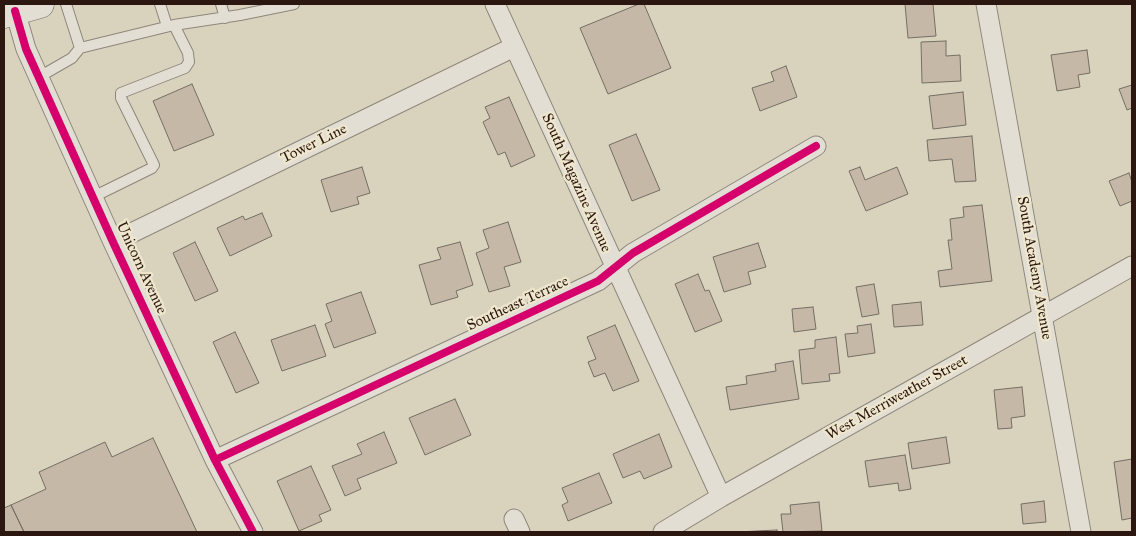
<!DOCTYPE html>
<style>
body{margin:0}
#map{position:relative;width:1136px;height:536px;overflow:hidden;background:#d9d3be;font-family:"IM FELL Great Primer",serif}
canvas{display:block}
.frame{position:absolute;inset:0;border:5px solid #2b170f;pointer-events:none}
</style>
<div id="map">
<canvas width="1136" height="536"></canvas>
<div class="frame"></div>
</div>
<script>
const context = document.querySelector('canvas').getContext('2d');
context.lineJoin = 'round';
function paint(path, color) { context.fillStyle = color; context.fill(path, 'evenodd'); }
const toPath = rows => new Path2D(rows.map(r => 'M' + r).join(''));
function strokePath(path, color, width, dash) { context.strokeStyle = color; context.lineWidth = width; context.lineCap = dash ? 'butt' : 'round'; context.setLineDash(dash || []); context.stroke(path); }
function label(font, color, halo, rows, align = 'center') {
  context.font = font + ' "IM FELL Great Primer",serif'; context.lineWidth = 4.5; context.setLineDash([]); context.textBaseline = 'middle'; context.strokeStyle = halo; context.fillStyle = color; for (const [text, x, y, turn = 0] of rows) {
    context.save(); context.translate(x, y); context.rotate((+turn || 0) * Math.PI / 180); context.textAlign = isNaN(turn) ? turn : align; if (halo) context.strokeText(text, 0, 0); context.fillText(text, 0, 0); context.restore();
  }
}
const building = toPath([
 [639,4,644,4,671,68,608,94,580,28,639,4],
 [905,4,933,4,936,36,908,38,905,4],
 [946,41,946,56,960,55,961,81,922,83,921,42,946,41],
 [1087,50,1090,73,1078,75,1080,87,1057,91,1051,55,1087,50],
 [786,66,797,97,760,111,752,88,774,81,771,72,786,66],
 [192,84,214,135,174,151,153,101,192,84],
 [1132,85,1132,108,1127,110,1119,89,1132,85],
 [963,92,966,125,933,129,929,96,963,92],
 [509,97,535,156,511,167,505,152,498,155,483,122,490,118,485,107,509,97],
 [636,134,660,190,632,201,609,145,636,134],
 [972,136,976,181,955,182,952,159,929,161,927,140,972,136],
 [362,167,370,193,357,197,359,204,331,212,321,180,362,167],
 [860,167,865,180,897,167,908,194,866,211,849,171,860,167],
 [1129,173,1132,182,1132,201,1120,206,1109,181,1129,173],
 [982,205,992,281,940,287,938,271,952,269,948,240,952,240,950,219,964,217,963,207,982,205],
 [262,213,272,236,230,256,217,228,243,216,245,220,262,213],
 [508,222,521,262,504,267,510,286,489,292,476,253,489,248,483,230,508,222],
 [195,242,218,291,195,301,173,253,195,242],
 [460,242,473,285,456,291,458,297,431,305,419,265,441,259,437,248,460,242],
 [758,243,766,267,748,272,751,284,724,292,713,257,758,243],
 [698,274,705,291,709,290,722,321,695,332,675,284,698,274],
 [874,284,879,314,862,317,856,287,874,284],
 [361,292,376,333,334,348,325,324,332,321,326,304,361,292],
 [921,302,923,325,894,327,892,305,921,302],
 [813,307,816,329,794,332,792,309,813,307],
 [871,324,875,353,848,357,845,334,858,333,857,326,871,324],
 [315,325,326,356,282,371,271,340,315,325],
 [615,325,639,381,613,391,605,373,594,377,588,362,596,359,587,337,615,325],
 [235,332,259,383,236,393,213,342,235,332],
 [836,337,840,373,829,374,830,381,802,384,799,350,815,348,815,340,836,337],
 [793,361,799,399,730,410,726,387,747,384,746,376,776,371,775,364,793,361],
 [1022,387,1025,416,1011,418,1012,428,998,429,994,390,1022,387],
 [455,399,471,435,425,455,409,418,455,399],
 [384,432,397,463,357,479,361,489,345,496,332,466,362,454,357,444,384,432],
 [659,434,672,467,644,479,640,471,623,478,613,454,659,434],
 [946,437,950,463,912,469,908,443,946,437],
 [153,438,197,532,24,532,11,505,46,489,39,472,105,442,112,457,153,438],
 [905,455,911,489,899,491,898,483,869,487,865,461,905,455],
 [1132,459,1132,518,1122,520,1114,462,1132,459],
 [311,466,331,510,319,515,322,521,299,531,277,481,311,466],
 [599,473,612,503,568,521,562,505,568,502,562,488,599,473],
 [1044,501,1046,522,1023,524,1021,504,1044,501],
 [819,502,822,531,783,532,781,514,791,514,790,505,819,502],
 [11,505,24,532,4,532,4,508,11,505],
 [777,530,778,532,737,532,777,530]
]);
const lane = toPath([
 [66,4,80,48,174,25,240,15,294,4],
 [160,4,167,26],
 [221,4,225,18],
 [39,77,72,58,80,48],
 [93,197,152,168,154,165,121,98,121,93,185,68,189,62,188,53,174,25]
]);
const street = toPath([
 [495,4,721,497],
 [986,4,1081,532],
 [15,11,26,49,113,242,215,460,253,532],
 [113,242,514,47],
 [215,460,598,281,633,253,816,146],
 [514,519,520,532],
 [663,532,721,497,1132,266]
]);
const secondary = toPath([
 [4,14,40,4]
]);
const cycleway = toPath([
 [15,11,26,49,113,242,215,460,253,532],
 [215,460,598,281,633,253,816,146]
]);
const streetNames = [
 ["Tower Line",314,144,-26],
 ["South Magazine Avenue",576,183,66],
 ["Unicorn Avenue",141,268,65],
 ["South Academy Avenue",1034,268,80],
 ["Southeast Terrace",518,304,-25],
 ["West Merriweather Street",897,398,-29]
];
paint(building, '#c6b8a6');
strokePath(building, '#746e63', 1);
strokePath(lane, '#8d877a', 12);
strokePath(street, '#8d877a', 21);
strokePath(secondary, '#746e63', 29);
strokePath(lane, '#e2ded4', 10);
strokePath(street, '#e2ded4', 19);
strokePath(secondary, '#e2ded4', 28);
strokePath(cycleway, '#d6006c', 8);
label('15px', '#2b170f', '#eee6cd', streetNames);
</script>
